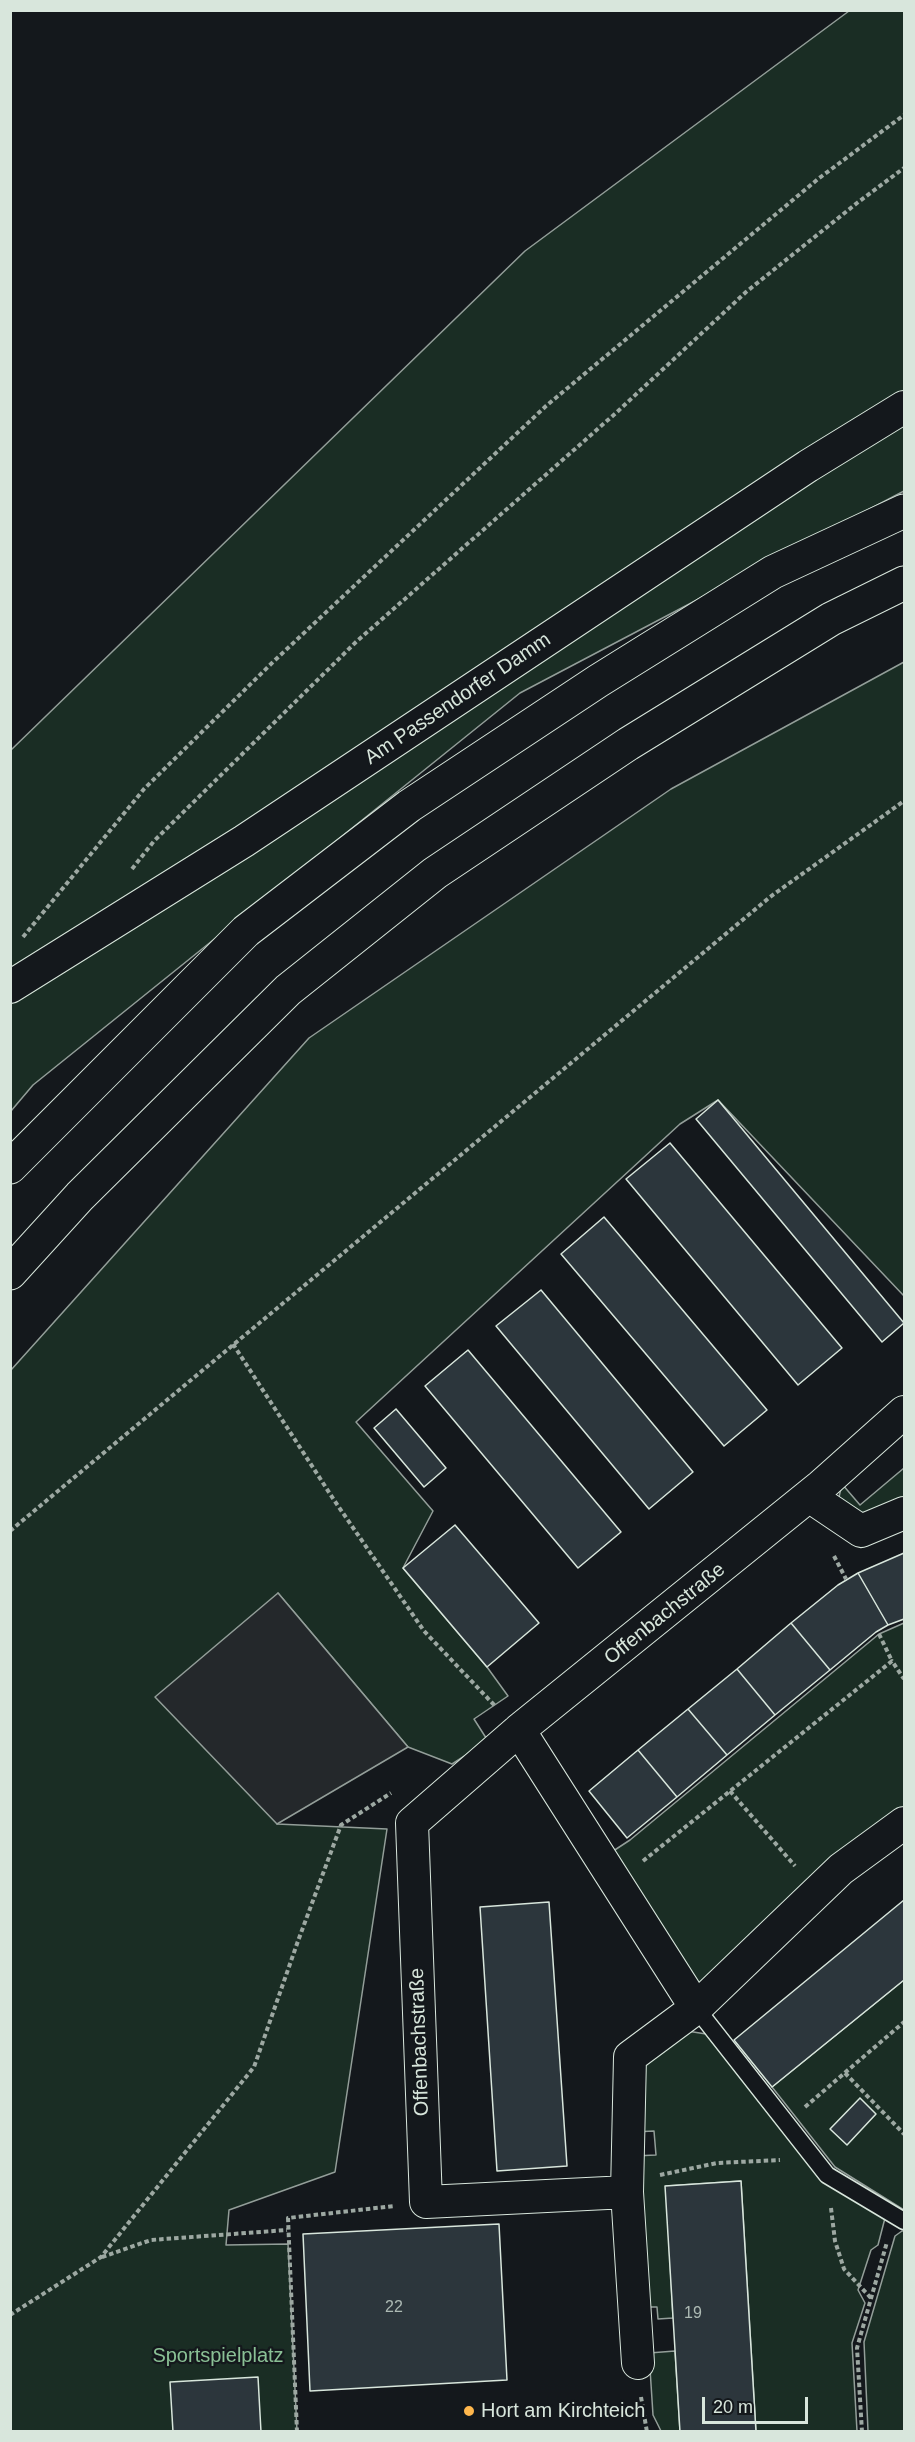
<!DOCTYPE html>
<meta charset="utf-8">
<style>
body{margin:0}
#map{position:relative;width:915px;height:2442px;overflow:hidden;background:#14181c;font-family:Arial,sans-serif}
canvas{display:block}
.frame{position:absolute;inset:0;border:12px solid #d8e6dc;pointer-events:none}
.scale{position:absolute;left:702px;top:2397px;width:106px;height:27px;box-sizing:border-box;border:3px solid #d8e6dc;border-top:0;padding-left:8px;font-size:18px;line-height:21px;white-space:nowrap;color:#d8e6dc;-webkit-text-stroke:4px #14181c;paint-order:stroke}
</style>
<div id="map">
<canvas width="915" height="2442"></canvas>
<div class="frame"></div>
<div class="scale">20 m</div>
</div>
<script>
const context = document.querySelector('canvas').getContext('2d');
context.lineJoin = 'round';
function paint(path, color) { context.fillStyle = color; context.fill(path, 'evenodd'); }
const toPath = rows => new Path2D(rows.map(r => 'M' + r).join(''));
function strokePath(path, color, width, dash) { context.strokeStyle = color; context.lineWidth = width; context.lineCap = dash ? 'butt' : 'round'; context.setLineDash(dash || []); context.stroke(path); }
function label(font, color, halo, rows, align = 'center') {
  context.font = font + ' Arial,sans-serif'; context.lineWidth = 4.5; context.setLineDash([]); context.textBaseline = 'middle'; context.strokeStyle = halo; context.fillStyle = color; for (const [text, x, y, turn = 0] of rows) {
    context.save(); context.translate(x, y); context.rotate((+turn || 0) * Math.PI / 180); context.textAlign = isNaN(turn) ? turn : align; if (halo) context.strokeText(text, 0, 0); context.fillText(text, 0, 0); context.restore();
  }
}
const green = toPath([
 [849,11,904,11,904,491,520,693,33,1085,11,1111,11,750,525,251,849,11],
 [904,662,904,1296,718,1100,680,1124,356,1422,433,1511,403,1568,487,1667,508,1696,474,1719,488,1741,452,1764,408,1747,278,1593,277,1824,387,1829,335,2172,229,2210,226,2245,288,2244,297,2431,11,2432,11,1370,309,1038,671,789,904,662],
 [904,1468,904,1498,869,1512,860,1513,844,1505,839,1497,842,1484,860,1505,904,1468],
 [904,1623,904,1823,696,2008,601,1859,630,1840,879,1634,904,1623],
 [904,1980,904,2210,835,2167,772,2087,904,1980],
 [687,2031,706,2034,803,2151,885,2218,878,2245,871,2250,858,2290,865,2303,852,2343,857,2431,756,2431,741,2181,666,2186,673,2318,658,2319,657,2307,644,2307,634,2156,656,2155,654,2131,633,2132,633,2083,651,2057,687,2031],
 [902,2231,904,2231,904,2431,868,2431,864,2342,895,2236,902,2231],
 [675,2351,680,2431,661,2431,653,2415,649,2353,675,2351]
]);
const parking = toPath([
 [278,1593,408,1747,277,1824,155,1697,278,1593]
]);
const building = toPath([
 [718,1100,904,1323,882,1342,696,1119,718,1100],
 [670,1143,842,1348,798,1385,626,1179,670,1143],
 [604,1217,767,1410,724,1446,561,1254,604,1217],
 [541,1290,693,1472,649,1509,496,1326,541,1290],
 [468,1350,621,1532,578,1568,425,1386,468,1350],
 [396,1409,446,1468,424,1487,374,1428,396,1409],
 [455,1525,539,1623,487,1667,403,1568,455,1525],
 [904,1553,904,1619,888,1625,858,1573,904,1553],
 [858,1573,888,1625,876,1632,830,1670,791,1623,838,1585,858,1573],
 [791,1623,830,1670,775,1715,737,1669,791,1623],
 [737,1669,775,1715,727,1755,688,1709,737,1669],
 [688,1709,727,1755,677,1797,638,1750,688,1709],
 [638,1750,677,1797,627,1838,589,1791,638,1750],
 [904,1900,904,1980,772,2087,734,2040,904,1900],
 [549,1902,567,2166,497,2171,480,1907,549,1902],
 [860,2098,876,2114,847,2145,830,2129,860,2098],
 [741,2181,756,2432,680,2432,665,2186,741,2181],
 [499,2224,507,2380,310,2391,303,2234,499,2224],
 [258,2377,261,2432,173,2432,170,2382,258,2377]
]);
const path = toPath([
 [132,869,154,841,356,642,617,412,746,292,857,203,904,168],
 [23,937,144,789,273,662,546,406,818,179,904,115],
 [233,1344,334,1500,424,1631,496,1707],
 [10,1531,770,897,904,801],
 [834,1556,846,1579],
 [879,1634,892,1661],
 [730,1791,795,1866],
 [643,1861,892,1661,904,1679],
 [845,2073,904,2134],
 [805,2107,904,2022],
 [660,2175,717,2163,780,2160],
 [831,2208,835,2241,844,2269,871,2298],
 [102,2257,151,2240,287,2230],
 [10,2315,101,2257,254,2067,298,1941,341,1825,391,1793],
 [641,2397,647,2432],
 [297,2432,288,2218,394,2206],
 [862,2432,857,2348,887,2242]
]);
const service = toPath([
 [696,2008,827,2175,904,2221]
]);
const minor = toPath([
 [10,987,244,841,808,466,904,407],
 [809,1496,861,1531,904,1513],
 [519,1730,696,2008],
 [627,2192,426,2202,412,1823,519,1730,821,1486,904,1412],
 [638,2363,627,2192,630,2057,696,2008,841,1869,904,1823]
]);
const trunk = toPath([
 [10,1167,246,931,409,806,598,681,773,572,904,511],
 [10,1273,80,1196,288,990,435,873,628,744,831,619,904,583]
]);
const markers = [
 [469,2411,6,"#ffb74d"]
];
const numberNames = [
 ["22",394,2308],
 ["19",693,2314]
];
const streetNames = [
 ["Am Passendorfer Damm",458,699,-34],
 ["Offenbachstraße",665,1614,-39],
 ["Offenbachstraße",420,2042,-92]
];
const parkNames = [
 ["Sportspielplatz",218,2356]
];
const poiNames = [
 ["Hort am Kirchteich",481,2411]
];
paint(green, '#1a2d24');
strokePath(green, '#939e99', 1.5);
paint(parking, '#24282b');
strokePath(parking, '#939e99', 1.5);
paint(building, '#2c363c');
strokePath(building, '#d8e6dc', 1.5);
strokePath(service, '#d8e6dc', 19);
strokePath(minor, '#d8e6dc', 34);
strokePath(trunk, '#d8e6dc', 35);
strokePath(path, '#9da8a2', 4, [4.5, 3]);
strokePath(service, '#14181c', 16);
strokePath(minor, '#14181c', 32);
strokePath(trunk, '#14181c', 33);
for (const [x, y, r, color] of markers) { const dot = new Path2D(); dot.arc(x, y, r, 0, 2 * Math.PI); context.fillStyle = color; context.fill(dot); strokePath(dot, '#14181c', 2); }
label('16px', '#adbab4', null, numberNames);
label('20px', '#d8e6dc', '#14181c', streetNames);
label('20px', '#8ac095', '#14181c', parkNames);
label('20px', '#d8e6dc', '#14181c', poiNames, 'left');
</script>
